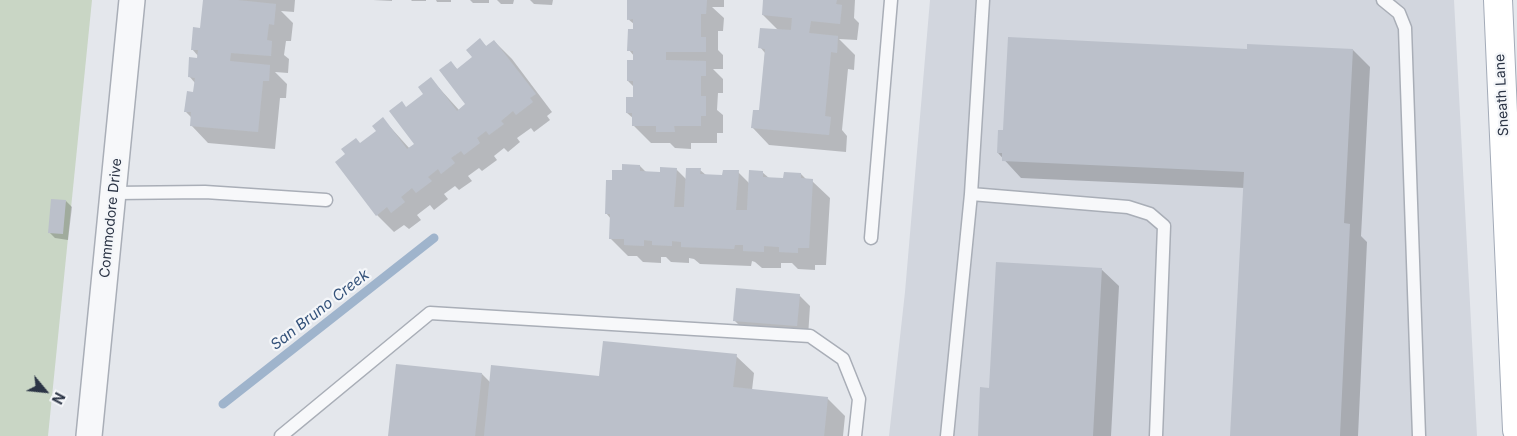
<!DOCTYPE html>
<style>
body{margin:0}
#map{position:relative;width:1517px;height:436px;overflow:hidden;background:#e4e7ec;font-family:Inter,sans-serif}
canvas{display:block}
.north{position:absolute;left:20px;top:366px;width:50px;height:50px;-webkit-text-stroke:4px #f4f6f9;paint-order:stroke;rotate:118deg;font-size:14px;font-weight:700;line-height:20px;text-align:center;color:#2b3445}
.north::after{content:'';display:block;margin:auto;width:18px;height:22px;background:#2b3445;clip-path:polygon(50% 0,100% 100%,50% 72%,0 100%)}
</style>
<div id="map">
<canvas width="1517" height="436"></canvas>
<div class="north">N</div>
</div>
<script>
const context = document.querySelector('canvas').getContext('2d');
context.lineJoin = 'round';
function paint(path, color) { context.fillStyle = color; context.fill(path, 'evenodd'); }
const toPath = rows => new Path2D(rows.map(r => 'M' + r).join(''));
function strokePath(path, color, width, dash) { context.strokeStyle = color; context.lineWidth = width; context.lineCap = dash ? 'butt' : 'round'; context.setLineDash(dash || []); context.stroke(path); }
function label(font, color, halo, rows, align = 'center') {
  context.font = font + ' Inter,sans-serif'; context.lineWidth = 4.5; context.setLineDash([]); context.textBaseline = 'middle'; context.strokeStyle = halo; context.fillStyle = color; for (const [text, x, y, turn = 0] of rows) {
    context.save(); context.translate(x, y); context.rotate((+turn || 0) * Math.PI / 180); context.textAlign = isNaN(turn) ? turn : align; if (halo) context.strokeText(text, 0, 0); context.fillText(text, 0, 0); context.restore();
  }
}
const built = toPath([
 [930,0,1454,0,1477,436,889,436,905,292]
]);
const green = toPath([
 [0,0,92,0,48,436,0,436]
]);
const shadow = toPath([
 [204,0,295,0,294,12,281,11,293,23,291,41,286,41,284,55,289,59,288,73,275,72,287,84,286,98,280,98,275,149,208,143,191,125,192,118,186,112,194,93,195,83,189,76,198,59,198,56,192,49,201,29],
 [373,0,392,0,392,1],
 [411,0,426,0,426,1,412,1],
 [436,0,451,0,451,2,437,2],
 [470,0,489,0,489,3,473,3],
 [497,0,514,0,513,4,501,4],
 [530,0,562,0,553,0,552,5,534,4],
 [628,0,724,0,724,7,712,7,724,18,723,31,718,31,718,50,723,55,723,69,713,69,723,79,723,93,718,93,717,110,723,115,723,133,717,133,717,143,691,143,691,149,675,148,670,143,651,143,633,125,634,119,627,113,634,98,634,87,628,81,634,56,629,50,635,30,635,25,628,19],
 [764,0,855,0,854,18,859,23,857,40,839,39,855,55,854,70,848,69,842,130,847,136,846,152,769,145,752,127,760,112,765,53,760,47,779,31,763,15],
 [480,40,487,47,494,41,512,59,552,112,547,116,550,120,534,132,531,128,517,138,520,142,508,152,504,148,494,156,497,160,482,171,479,168,468,176,472,181,459,190,455,186,444,194,448,199,434,210,430,205,417,215,421,220,409,229,404,225,394,232,377,215,361,144,378,131,383,119,410,149,416,144,407,108,425,94,431,79,459,110,466,104,450,62,458,70,474,57],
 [1248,50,1353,50,1370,67,1361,236,1367,242,1358,436,1232,436,1245,188,1021,178,998,153,1004,131],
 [640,166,646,172,662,173,676,169,687,180,700,170,706,175,723,176,738,172,749,183,762,172,769,178,785,179,801,174,807,180,812,181,830,198,826,265,815,265,815,270,798,269,792,263,781,263,781,268,762,268,755,262,752,261,751,266,700,264,694,259,689,258,689,263,671,262,666,257,661,257,661,263,643,262,637,256,628,256,610,238,611,219,606,213,613,181,623,171],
 [66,201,72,207,68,240,55,238,49,232],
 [1101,269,1119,286,1111,436,979,436,990,389],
 [799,295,810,306,808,337,746,332,734,320],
 [736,356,754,373,752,390,827,398,845,416,843,436,389,436,482,374,491,383,601,378]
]);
const stream = toPath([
 [223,404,434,238]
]);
const building = toPath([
 [203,0,237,0,276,4,274,25,269,24,267,40,272,41,271,56,231,53,230,61,270,65,269,81,263,81,258,132,190,126,191,112,184,112,187,91,193,92,195,78,188,77,189,57,197,58,198,50,191,50,193,27,200,28],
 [627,0,707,0,706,14,701,14,701,37,706,37,706,52,666,52,666,60,706,61,706,76,701,76,701,96,706,96,706,116,701,116,701,126,674,126,675,132,656,132,656,126,632,126,632,113,626,113,626,97,633,97,633,81,627,81,627,60,633,60,633,51,627,51,628,29,633,29,633,19,627,20],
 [763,0,837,0,836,4,842,5,840,24,811,21,809,33,838,36,837,53,831,52,825,116,831,117,829,135,751,128,753,110,759,110,765,49,758,48,760,28,791,30,792,18,762,15],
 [1008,37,1247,49,1247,44,1353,49,1344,223,1350,224,1340,436,1230,436,1244,172,1002,161,1002,153,997,153,998,130,1003,130],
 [480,38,486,46,494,40,536,94,530,98,533,102,516,115,513,111,501,121,504,124,489,135,486,131,477,138,480,143,464,155,461,151,451,158,455,163,441,174,438,169,428,177,432,181,416,193,412,188,401,197,405,202,391,213,387,207,376,216,335,162,345,154,341,149,356,138,360,143,376,131,372,126,383,117,407,149,414,144,389,111,402,101,406,107,423,94,418,87,431,77,457,111,465,104,439,70,451,61,457,69,472,57,466,50],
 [622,164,640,165,640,171,660,172,660,167,677,168,674,207,684,207,686,168,701,168,700,174,722,175,723,170,739,170,736,210,747,210,749,170,763,171,763,177,783,178,784,172,801,173,801,178,813,179,809,248,798,248,798,253,779,252,779,247,764,246,764,252,743,251,743,245,735,245,734,249,681,247,681,242,672,241,672,246,652,245,652,241,644,240,644,246,624,245,624,239,609,239,610,214,605,214,606,180,612,180,612,170,622,170],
 [51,199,66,200,63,234,48,233],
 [996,262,1102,268,1093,436,978,436,980,387,989,388],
 [736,288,800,294,797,326,733,321],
 [603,341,737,354,733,387,828,397,824,436,484,436,491,365,599,376],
 [396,364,482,373,475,436,388,436]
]);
const service = toPath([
 [1383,0,1399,13,1405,28,1419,436],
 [114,193,205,192,326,200],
 [971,194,1128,207,1150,214,1164,226,1156,436],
 [871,238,891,0],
 [281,436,430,313,810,336,843,359,859,399,855,436],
 [947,436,971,194,983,0]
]);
const minor = toPath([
 [89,436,132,0]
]);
const primary = toPath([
 [1498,0,1517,430]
]);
const streetNames = [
 ["Sneath Lane",1502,95,-93],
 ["Commodore Drive",111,218,-84]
];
const waterNames = [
 ["San Bruno Creek",320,310,-38]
];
paint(built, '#d2d6de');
paint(green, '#c9d6c5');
paint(shadow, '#0003');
strokePath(stream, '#9fb4cc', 9);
paint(building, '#bbc0ca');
strokePath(service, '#a9aeb7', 15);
strokePath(minor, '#a9aeb7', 28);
strokePath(primary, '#a3abb8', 30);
strokePath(service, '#f7f8fa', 12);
strokePath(minor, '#f7f8fa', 25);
strokePath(primary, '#fff', 28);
label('14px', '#2b3445', '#f4f6f9', streetNames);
label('italic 15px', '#34527a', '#f4f6f9', waterNames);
</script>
